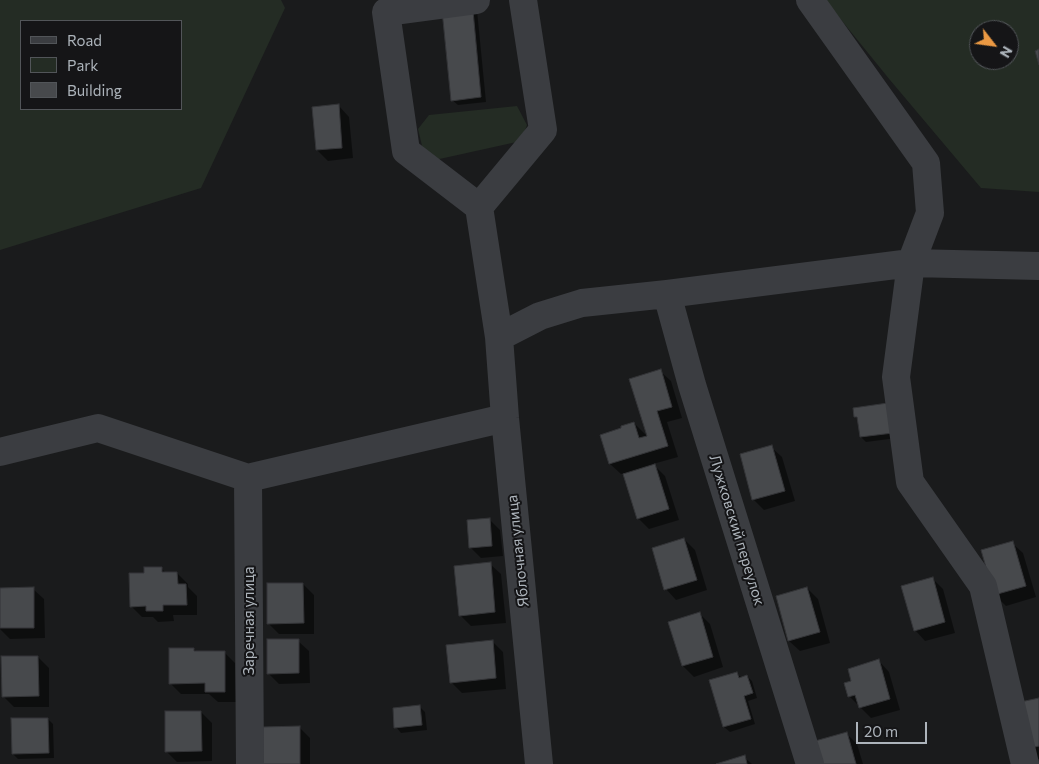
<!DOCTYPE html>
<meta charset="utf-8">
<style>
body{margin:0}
#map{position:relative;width:1039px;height:764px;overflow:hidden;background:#1a1b1c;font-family:Commissioner,sans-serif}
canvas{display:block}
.legend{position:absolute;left:20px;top:20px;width:162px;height:90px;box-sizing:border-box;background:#151517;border:1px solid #525559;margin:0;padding:6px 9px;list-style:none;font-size:15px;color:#adb4bb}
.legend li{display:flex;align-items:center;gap:10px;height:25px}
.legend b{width:25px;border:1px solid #525559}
.north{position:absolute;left:969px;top:20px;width:50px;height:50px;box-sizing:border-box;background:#151517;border:1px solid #525559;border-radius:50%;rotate:120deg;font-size:14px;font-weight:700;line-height:20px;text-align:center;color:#adb4bb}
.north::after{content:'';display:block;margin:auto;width:18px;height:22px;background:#eb9943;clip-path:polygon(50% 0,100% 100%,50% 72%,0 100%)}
.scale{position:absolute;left:856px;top:722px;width:71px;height:22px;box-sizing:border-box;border:2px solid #adb4bb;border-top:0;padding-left:6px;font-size:15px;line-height:18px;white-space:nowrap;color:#adb4bb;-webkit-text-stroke:4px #151517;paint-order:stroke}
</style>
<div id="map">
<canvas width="1039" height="764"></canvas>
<ul class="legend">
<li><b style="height:6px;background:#3b3d41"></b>Road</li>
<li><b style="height:14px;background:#242c24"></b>Park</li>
<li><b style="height:14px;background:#47494c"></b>Building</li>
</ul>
<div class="north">N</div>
<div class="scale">20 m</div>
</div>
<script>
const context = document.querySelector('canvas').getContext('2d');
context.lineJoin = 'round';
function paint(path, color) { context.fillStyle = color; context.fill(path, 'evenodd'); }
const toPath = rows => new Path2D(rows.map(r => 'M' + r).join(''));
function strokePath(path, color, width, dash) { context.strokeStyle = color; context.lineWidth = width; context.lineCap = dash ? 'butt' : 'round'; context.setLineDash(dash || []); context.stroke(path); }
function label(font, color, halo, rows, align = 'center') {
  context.font = font + ' Commissioner,sans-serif'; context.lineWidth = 4; context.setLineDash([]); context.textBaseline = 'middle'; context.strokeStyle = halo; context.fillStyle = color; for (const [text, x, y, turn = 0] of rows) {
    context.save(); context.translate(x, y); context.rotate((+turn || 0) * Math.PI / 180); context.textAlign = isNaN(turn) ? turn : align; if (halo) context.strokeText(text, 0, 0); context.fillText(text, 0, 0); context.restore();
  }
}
const green = toPath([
 [0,0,281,0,285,8,201,188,0,250],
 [181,21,181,109,21,109,21,21],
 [825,0,1039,0,1039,192,981,188,890,80],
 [979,30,1009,30,1009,60,979,60],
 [517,106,527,125,521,141,435,160,423,150,418,129,429,115]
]);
const shadow = toPath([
 [476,0,486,102,458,105,452,100],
 [339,106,349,117,353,158,328,161,317,150],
 [660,371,671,381,682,418,667,422,678,457,653,464,665,476,679,520,649,529,638,518,624,473,621,474,610,464,634,423,649,438],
 [854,409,897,438,866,442,861,437,859,420,855,417],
 [771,447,782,457,795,501,764,510,753,499],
 [489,519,500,530,503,556,481,558,470,547],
 [684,539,695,550,707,590,676,600,666,589],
 [1012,543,1023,553,1036,597,1006,606,995,595],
 [490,564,501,574,506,623,471,626,460,615],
 [161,568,166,573,177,573,188,584,188,587,197,596,197,615,173,615,174,621,158,622,153,617,142,617,131,606,146,574],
 [932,578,943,589,955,633,925,641,915,630],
 [303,584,314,595,314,634,279,634,268,623],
 [807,588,818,599,830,643,800,651,789,641],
 [0,589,33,589,44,599,45,638,10,639,0,629],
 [699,613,710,624,723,667,694,677,683,666,670,622],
 [298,641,309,651,310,683,279,684,268,673],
 [492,641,503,652,506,689,462,693,451,682],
 [194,649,197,652,224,652,235,663,236,702,218,702,209,694,181,694,170,683],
 [38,657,49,668,49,707,14,707,3,696],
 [879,661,889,672,900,710,871,718,849,696,852,682],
 [736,673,742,678,747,676,752,681,757,698,748,701,755,724,730,732,724,727,710,681],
 [1039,699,1039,759,1038,759,1028,749],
 [420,707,425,712,427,730,401,733,396,727],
 [201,712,212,723,212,761,177,762,166,751],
 [48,719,53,724,54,758,18,759,13,754],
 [299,727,310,738,310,764,264,764],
 [846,733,857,744,863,764,823,764],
 [744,757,752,764,720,764]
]);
const building = toPath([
 [441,0,472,0,481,97,451,101,441,0],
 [1039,49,1039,65,1035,51,1039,49],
 [339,104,342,148,316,150,312,107,339,104],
 [661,369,672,407,657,411,668,446,609,464,600,435,621,428,621,426,634,422,639,438,647,436,629,379,661,369],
 [888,403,893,433,860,437,857,417,854,417,853,408,888,403],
 [772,445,785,491,752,500,740,454,772,445],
 [655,464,669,509,637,519,623,474,655,464],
 [490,518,492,546,469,548,467,520,490,518],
 [684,538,697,580,664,590,652,548,684,538],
 [1013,541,1026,586,994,595,981,550,1013,541],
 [491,562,495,612,459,616,454,566,491,562],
 [144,567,162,567,162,572,177,572,178,584,186,584,187,605,163,605,163,611,146,611,146,606,130,607,129,573,144,573,144,567],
 [933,577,945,622,914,631,901,586,933,577],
 [267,583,303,583,304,623,267,624,267,583],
 [34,587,34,628,0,628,0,588,34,587],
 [807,587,820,632,788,641,776,596,807,587],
 [700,612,713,657,682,666,668,622,700,612],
 [267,639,299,639,299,673,267,674,267,639],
 [493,640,496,678,450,683,446,645,493,640],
 [169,648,194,648,194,651,225,651,225,692,205,692,205,683,169,684,169,648],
 [1,656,38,656,39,696,2,697,1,656],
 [879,659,890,699,859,708,855,695,848,697,844,683,851,681,848,669,879,659],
 [737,672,739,678,747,675,753,693,744,696,751,719,723,727,709,680,737,672],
 [1039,698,1039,746,1026,749,1016,703,1039,698],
 [420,705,422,725,394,728,393,708,420,705],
 [165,711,201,711,202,751,165,752,165,711],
 [11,718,48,718,49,753,12,754,11,718],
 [300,726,300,764,263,764,263,727,300,726],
 [847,732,856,764,822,764,815,741,847,732],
 [745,755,747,764,716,764,745,755]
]);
const minor = toPath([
 [476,0,386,12,406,151,479,207,499,337,505,418,539,764],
 [810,0,926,163,930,213,911,263,896,377,910,482,983,586,1025,764],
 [479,207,543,130,523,0],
 [667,294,692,385,810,764],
 [499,337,540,316,582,303,667,294,911,263,1039,266],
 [0,452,98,428,248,478,505,418],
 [248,478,250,764]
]);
const streetNames = [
 ["Лужковский переулок",737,530,73],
 ["Яблочная улица",518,551,-96],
 ["Заречная улица",249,621,-90]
];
paint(green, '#242c24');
paint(shadow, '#0007');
paint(building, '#47494c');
strokePath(building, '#343538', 1);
strokePath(minor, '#3b3d41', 28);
label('15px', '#adb4bb', '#151517', streetNames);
</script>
